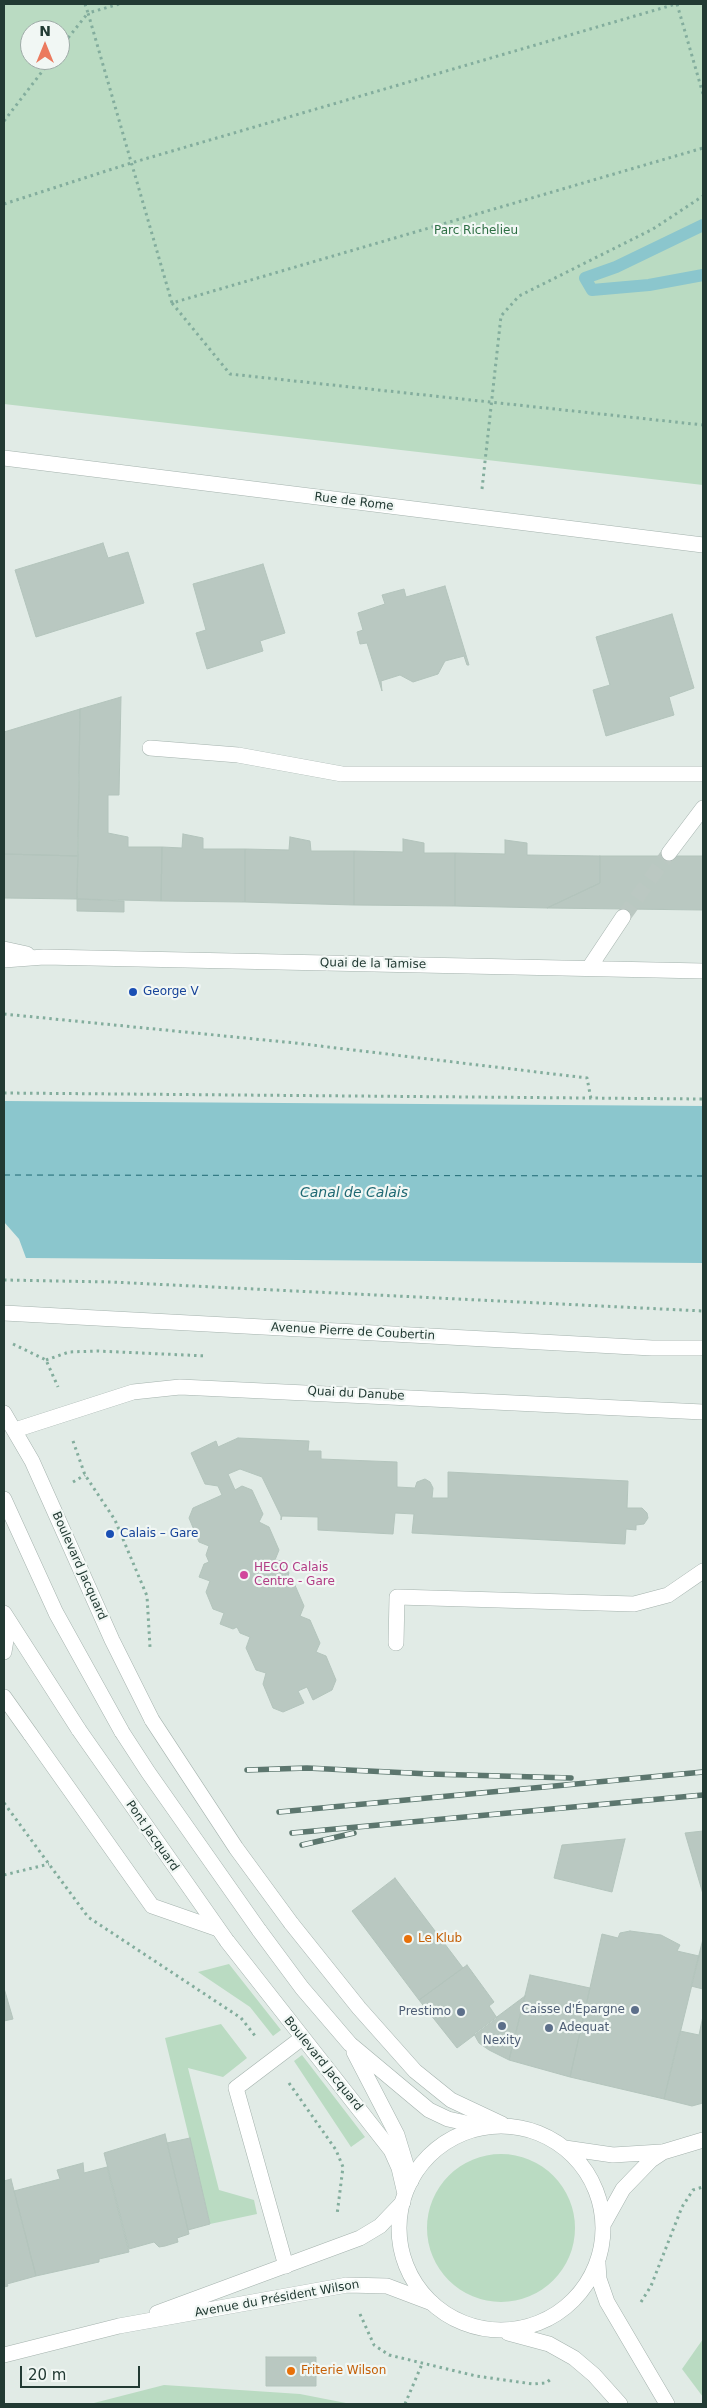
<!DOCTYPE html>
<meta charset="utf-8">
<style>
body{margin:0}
#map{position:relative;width:707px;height:2408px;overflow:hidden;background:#e1ebe6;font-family:"DejaVu Sans",sans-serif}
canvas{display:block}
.frame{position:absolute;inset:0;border:5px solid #223a33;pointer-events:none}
.north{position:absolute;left:20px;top:20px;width:50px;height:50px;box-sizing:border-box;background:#f1f7f4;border:1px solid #9eaba7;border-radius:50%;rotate:0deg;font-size:14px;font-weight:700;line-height:20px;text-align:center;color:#223a33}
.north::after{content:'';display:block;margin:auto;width:18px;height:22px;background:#eb7a5e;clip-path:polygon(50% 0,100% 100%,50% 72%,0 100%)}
.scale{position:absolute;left:20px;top:2366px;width:120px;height:22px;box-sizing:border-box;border:2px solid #223a33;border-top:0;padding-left:6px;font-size:15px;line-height:18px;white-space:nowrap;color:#223a33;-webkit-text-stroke:4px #f1f7f4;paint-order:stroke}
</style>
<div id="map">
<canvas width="707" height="2408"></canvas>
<div class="frame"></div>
<div class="north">N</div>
<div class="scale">20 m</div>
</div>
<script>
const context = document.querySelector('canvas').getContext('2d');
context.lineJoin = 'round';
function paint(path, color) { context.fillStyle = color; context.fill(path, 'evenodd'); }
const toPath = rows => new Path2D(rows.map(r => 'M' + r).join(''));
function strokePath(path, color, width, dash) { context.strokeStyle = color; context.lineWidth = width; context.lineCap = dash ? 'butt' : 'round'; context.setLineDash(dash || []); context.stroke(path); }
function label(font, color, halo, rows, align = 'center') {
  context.font = font + ' "DejaVu Sans",sans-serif'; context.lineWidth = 4.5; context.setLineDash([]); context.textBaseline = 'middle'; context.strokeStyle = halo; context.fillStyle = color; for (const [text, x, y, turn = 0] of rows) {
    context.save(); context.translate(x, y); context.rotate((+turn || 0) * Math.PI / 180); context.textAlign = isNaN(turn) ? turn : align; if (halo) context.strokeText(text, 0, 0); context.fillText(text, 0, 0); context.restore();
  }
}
const green = toPath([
 [4,4,703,4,703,485,4,404],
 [30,30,60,30,60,60,30,60],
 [229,1964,281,2030,273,2036,250,2007,198,1972],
 [221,2024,247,2058,223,2077,188,2068,219,2190,254,2200,257,2214,210,2224,165,2038],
 [302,2055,365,2137,351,2147,294,2061],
 '427 2228a74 74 0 1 1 148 0a74 74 0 1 1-148 0Z',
 [703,2339,703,2397,682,2369],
 [164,2385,300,2394,351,2404,90,2404]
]);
const water = toPath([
 [4,1101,703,1106,703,1263,26,1258,19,1239,4,1222]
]);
const stream = toPath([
 [703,225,616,267,585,278,592,290,649,285,703,275]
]);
const ferry = toPath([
 [4,1175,703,1176]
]);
const building = toPath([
 [103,543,108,558,128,552,144,603,36,637,15,570,103,543],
 [263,564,285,633,260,641,263,651,207,669,196,633,206,630,193,584,263,564],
 [445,586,469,665,467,665,464,656,445,661,438,674,413,682,400,675,381,681,382,691,367,643,360,644,357,632,363,630,358,613,385,604,382,595,404,589,406,597,445,586],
 [672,614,694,688,669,697,674,715,606,736,593,690,610,685,596,637,672,614],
 [121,697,119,795,108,795,108,833,128,837,128,847,162,847,161,901,77,899,80,709,121,697],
 [80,709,78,856,4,854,4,732,80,709],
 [183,834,203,838,203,849,245,849,245,902,161,901,162,847,182,848,183,834],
 [290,837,310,841,311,851,354,851,354,905,245,902,245,849,289,850,290,837],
 [403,839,424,843,424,853,455,853,455,906,354,905,354,851,403,852,403,839],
 [505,840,527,843,527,855,600,856,600,883,547,908,455,906,455,853,505,854,505,840],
 [4,854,78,856,77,899,4,898,4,854],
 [600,856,703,856,703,910,547,908,600,883,600,856],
 [77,899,124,901,124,912,77,911,77,899],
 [238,1438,309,1441,308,1451,321,1451,321,1459,397,1462,397,1487,415,1488,417,1482,425,1479,430,1482,433,1488,432,1498,448,1498,448,1472,628,1481,627,1508,642,1508,647,1513,648,1518,644,1524,636,1525,636,1530,626,1529,625,1544,412,1533,414,1514,395,1513,393,1534,318,1530,318,1517,282,1516,281,1520,281,1516,262,1477,240,1469,228,1474,235,1490,242,1486,252,1490,263,1514,259,1522,269,1527,279,1550,275,1560,283,1561,289,1573,285,1583,294,1583,304,1606,300,1616,310,1620,320,1643,316,1652,326,1656,336,1680,332,1690,313,1700,307,1687,298,1691,304,1703,283,1712,273,1708,263,1684,266,1673,256,1670,246,1648,250,1637,240,1633,237,1627,233,1629,220,1624,224,1613,213,1609,206,1592,210,1581,199,1577,204,1564,209,1562,206,1555,209,1546,199,1542,189,1518,193,1508,222,1495,218,1486,205,1484,191,1453,216,1441,218,1447,238,1438],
 [703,1831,703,1894,685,1833,703,1831],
 [625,1839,612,1892,554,1878,562,1845,625,1839],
 [395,1878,463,1968,419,2000,352,1911,395,1878],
 [630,1931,661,1935,680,1945,677,1951,699,1956,664,2099,570,2077,602,1934,618,1938,620,1933,630,1931],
 [703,1939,703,1989,691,1986,703,1939],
 [467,1965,494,2002,489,2006,497,2018,457,2048,419,2000,467,1965],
 [530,1975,590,1988,570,2077,509,2060,530,1975],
 [4,1988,13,2019,4,2021,4,1988],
 [525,1996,509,2060,489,2050,479,2043,474,2034,525,1996],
 [703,2016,703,2103,692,2106,664,2099,680,2031,699,2035,703,2016],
 [165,2134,189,2234,177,2238,178,2242,165,2246,159,2247,154,2242,129,2249,104,2153,165,2134],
 [190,2138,210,2224,188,2230,167,2143,190,2138],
 [83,2163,84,2173,107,2167,129,2252,99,2259,99,2262,36,2276,14,2191,60,2179,57,2170,83,2163],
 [11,2179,36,2276,7,2284,8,2286,4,2287,4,2181,11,2179],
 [266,2357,316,2357,316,2386,266,2386,266,2357]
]);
const minorTunnel = toPath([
 [623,917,669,853]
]);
const path = toPath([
 [119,4,88,13,172,303,703,148],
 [677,4,703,94],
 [60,48,88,13,85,4],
 [4,121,51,60],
 [4,204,131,163,676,4],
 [172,303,230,374,703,425],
 [482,489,501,316,519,296,653,229,703,196],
 [4,1014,295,1043,587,1078,591,1099],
 [4,1093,703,1099],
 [4,1280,111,1282,703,1311],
 [13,1344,46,1360,58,1387],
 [46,1360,69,1352,97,1351,207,1356],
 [73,1441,85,1475,115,1520,147,1596,150,1647],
 [73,1482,85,1475],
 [4,1803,88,1917,241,2018,256,2037],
 [4,1875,49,1864],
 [289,2083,336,2150,343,2167,337,2215],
 [641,2302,651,2286,682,2207,693,2190,703,2187],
 [360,2314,374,2345,389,2355,476,2376,533,2384,546,2383,551,2379],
 [405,2404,422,2364]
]);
const service = toPath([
 [150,748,238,755,342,774,703,774],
 [4,1499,56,1613,122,1732],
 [396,1643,397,1597,634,1604,668,1595,703,1571],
 [4,1652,9,1622],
 [4,1697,31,1735],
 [259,1930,302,1988,350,2044,429,2110,448,2119,484,2127],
 [354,2052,397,2135,411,2181],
 [286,2266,236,2088,302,2038]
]);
const minor = toPath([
 [4,458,703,545],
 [669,853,703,808],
 [4,949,27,954],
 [4,960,44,957,703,971],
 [589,968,623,917],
 [15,1430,133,1392,180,1387,703,1412],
 [157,2313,360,2238,380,2226,403,2202],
 [4,2355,119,2326,347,2285,387,2286,432,2303]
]);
const tertiary = toPath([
 [4,1313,652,1348,703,1348],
 [4,1413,32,1461,112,1640,152,1720],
 [4,1613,79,1730],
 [291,1923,359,2008,415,2071,451,2100,502,2124],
 [227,1941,391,2150,399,2168,405,2194],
 '399 2228a102 102 0 1 1 204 0a102 102 0 1 1-204 0Z',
 [565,2148,613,2155,661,2152],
 [604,2223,623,2189,651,2160,663,2152,703,2140],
 [598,2264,599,2279,607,2302,667,2404],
 [508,2333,549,2344,574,2358,594,2375,620,2404]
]);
const rail = toPath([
 [247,1770,307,1768,430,1774,571,1778],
 [279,1812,703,1772],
 [292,1833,703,1795],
 [302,1845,354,1833]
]);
const serviceBridge = toPath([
 [122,1732,148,1772,259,1930],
 [31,1735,152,1906,218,1929]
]);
const tertiaryBridge = toPath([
 [152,1720,236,1848,291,1923],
 [79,1730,227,1941]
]);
const markers = [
 [133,992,5,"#1a4fb4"],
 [110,1534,5,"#1a4fb4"],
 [244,1575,5,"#d1479c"],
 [408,1939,5,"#e8710a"],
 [635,2010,5,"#5c6f8a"],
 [461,2012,5,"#5c6f8a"],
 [502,2026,5,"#5c6f8a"],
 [549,2028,5,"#5c6f8a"],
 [291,2371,5,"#e8710a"]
];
const parkNames = [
 ["Parc Richelieu",476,231]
];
const streetNames = [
 ["Rue de Rome",354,502,7],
 ["Quai de la Tamise",373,964,1],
 ["Avenue Pierre de Coubertin",353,1332,3],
 ["Quai du Danube",356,1394,3],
 ["Boulevard Jacquard",79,1566,66],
 ["Pont Jacquard",152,1836,55],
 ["Boulevard Jacquard",323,2064,51],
 ["Avenue du Président Wilson",277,2299,-10]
];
const transitNames = [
 ["George V",143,992],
 ["Calais – Gare",120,1534]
];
const hotelNames = [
 ["HECO Calais",254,1568],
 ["Centre - Gare",254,1582]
];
const foodNames = [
 ["Le Klub",418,1939],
 ["Friterie Wilson",301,2371]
];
const serviceNames = [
 ["Caisse d'Épargne",625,2010],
 ["Prestimo",451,2012],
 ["Adequat",559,2028,"left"],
 ["Nexity",502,2041,"center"]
];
const waterNames = [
 ["Canal de Calais",354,1193]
];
paint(green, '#badbc2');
paint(water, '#8bc6cd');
strokePath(stream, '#8bc6cd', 12);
strokePath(ferry, '#1f6973', 1, [6, 5]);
paint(building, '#b9c8c1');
strokePath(building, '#b3c4bc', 1);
strokePath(minorTunnel, '#bbc8c2', 15, [15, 8]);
strokePath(service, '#a4b2ad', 16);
strokePath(minor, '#a4b2ad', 16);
strokePath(tertiary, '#a4b2ad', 16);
strokePath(path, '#83ad9d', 3, [2.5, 4]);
strokePath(service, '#fff', 15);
strokePath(minor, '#fff', 15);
strokePath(tertiary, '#fff', 15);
strokePath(rail, '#5c766e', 5.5);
strokePath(rail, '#f1f7f4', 4, [11]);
strokePath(serviceBridge, '#a4b2ad', 16, []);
strokePath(tertiaryBridge, '#a4b2ad', 16, []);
strokePath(serviceBridge, '#fff', 15);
strokePath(tertiaryBridge, '#fff', 15);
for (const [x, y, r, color] of markers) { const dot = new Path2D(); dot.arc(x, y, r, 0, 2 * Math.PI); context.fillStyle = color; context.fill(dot); strokePath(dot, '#f1f7f4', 2); }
label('12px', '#2e6f44', '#f1f7f4', parkNames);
label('12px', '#223a33', '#f1f7f4', streetNames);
label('12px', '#164399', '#f1f7f4', transitNames, 'left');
label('12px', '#b23c85', '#f1f7f4', hotelNames, 'left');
label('12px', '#c56008', '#f1f7f4', foodNames, 'left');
label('12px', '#4e5e75', '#f1f7f4', serviceNames, 'right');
label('italic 14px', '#1f6973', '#f1f7f4', waterNames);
</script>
